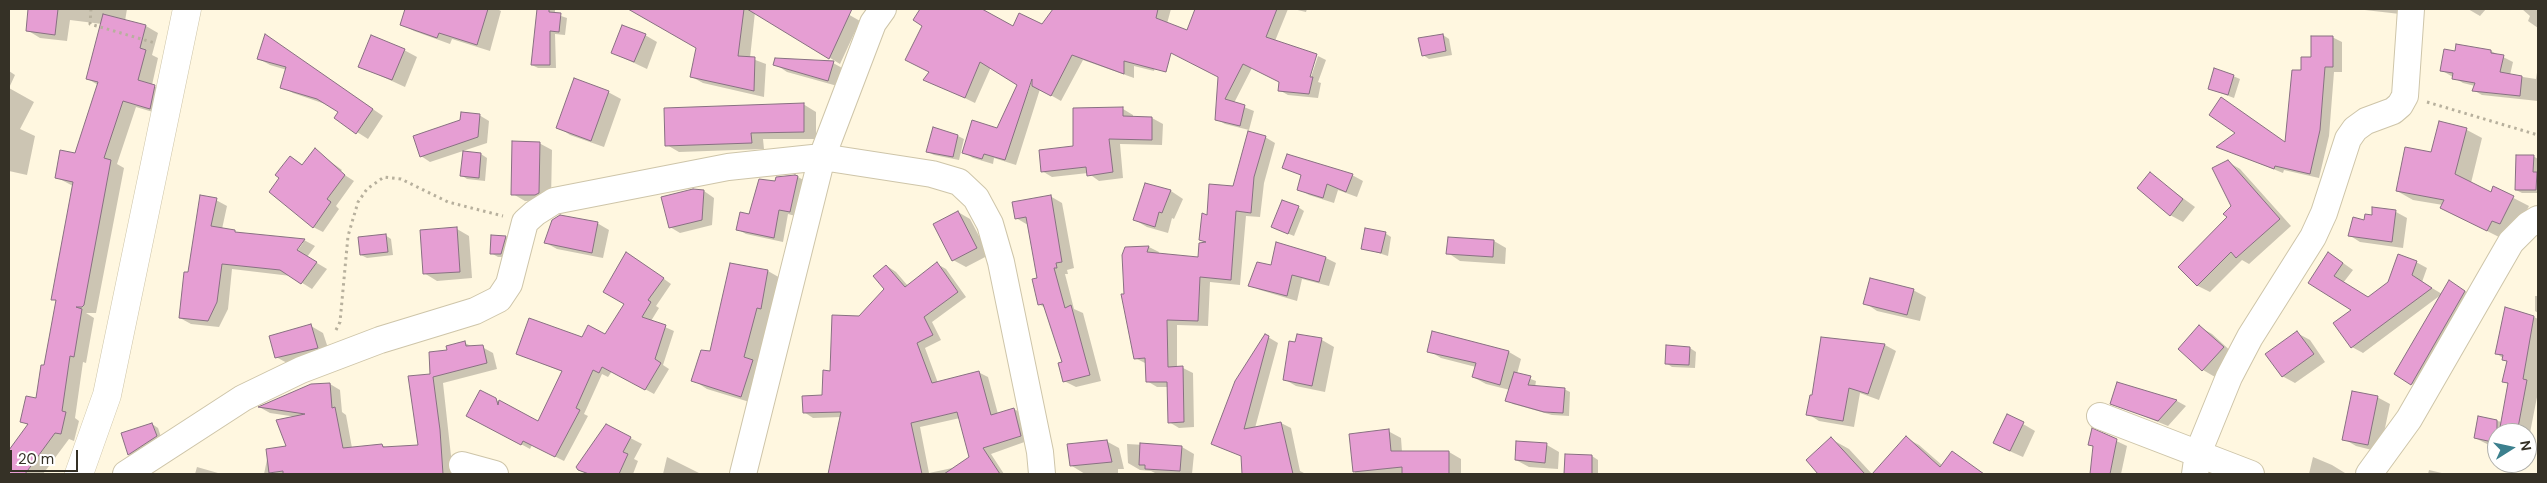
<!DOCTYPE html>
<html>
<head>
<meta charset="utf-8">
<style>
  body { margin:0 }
  #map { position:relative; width:2547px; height:483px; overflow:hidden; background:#fff7e0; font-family:"DM Sans",sans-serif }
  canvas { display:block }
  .frame { position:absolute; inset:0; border:10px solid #353126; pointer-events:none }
  .north { position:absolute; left:2487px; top:423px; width:50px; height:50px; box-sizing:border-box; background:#fff; border:1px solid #aeada8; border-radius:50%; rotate:80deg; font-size:14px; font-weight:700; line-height:20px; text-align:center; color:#353126 }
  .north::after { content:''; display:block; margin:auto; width:18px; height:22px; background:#3c808e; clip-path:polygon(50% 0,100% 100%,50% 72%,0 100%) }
  .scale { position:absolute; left:10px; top:450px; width:68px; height:22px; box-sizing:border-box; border:2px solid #353126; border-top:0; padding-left:6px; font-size:15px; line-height:18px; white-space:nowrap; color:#353126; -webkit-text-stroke:4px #fff; paint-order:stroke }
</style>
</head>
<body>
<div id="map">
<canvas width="2547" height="483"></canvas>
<div class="frame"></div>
<div class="north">N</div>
<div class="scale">20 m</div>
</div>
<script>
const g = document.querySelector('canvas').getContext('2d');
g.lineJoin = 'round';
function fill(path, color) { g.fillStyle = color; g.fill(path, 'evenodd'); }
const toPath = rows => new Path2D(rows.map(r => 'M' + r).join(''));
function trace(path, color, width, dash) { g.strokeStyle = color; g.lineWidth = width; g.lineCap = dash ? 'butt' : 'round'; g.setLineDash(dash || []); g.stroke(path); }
fill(toPath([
  [30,9,127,9,125,21,146,26,158,33,152,55,158,58,152,85,168,93,163,115,136,107,117,164,124,168,96,313,86,313,94,318,86,363,83,362,75,418,79,421,74,441,69,439,43,474,23,474,9,463,9,452,28,425,21,421,37,400,57,301,53,299,73,186,56,177,75,154,98,85,88,79,102,24,70,20,67,41,40,38,27,30],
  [406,9,497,9,501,11,490,51,452,39,450,44,414,31,401,24],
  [538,9,555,9,555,14,567,18,565,35,555,34,556,68,538,68,532,65],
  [648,9,683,9,704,19,710,9,839,9,860,21,840,64,755,12,750,58,766,64,764,97,703,83,692,77,697,47,644,17],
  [922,9,956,9,963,13,966,9,980,9,1014,28,1042,26,1054,9,1171,9,1154,71,1134,66,1134,78,1083,60,1061,101,1040,89,1016,165,994,158,993,164,973,158,963,152,998,129,1018,85,991,67,975,103,925,79,930,72,923,25,915,20],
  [1032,72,1035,73,1028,92,1026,92],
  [1197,9,1288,9,1275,41,1307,82,1309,83,1318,56,1326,60,1318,82,1321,83,1318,98,1288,95,1279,90,1280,82,1252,68,1234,103,1254,111,1249,130,1225,124,1216,119,1219,77,1179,55],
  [1293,9,1307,9,1306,12],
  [2356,9,2400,9,2400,14],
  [2468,9,2486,9,2480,16],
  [2522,9,2538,9,2538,28,2528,21,2530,16],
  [645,35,657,42,647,69,613,53],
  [1443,35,1449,39,1452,55,1429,59,1423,55],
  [2332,37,2342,42,2342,72,2334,72,2329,136,2319,178,2284,170,2283,173,2219,147,2287,143,2302,71],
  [276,43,383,116,368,139,357,132,339,112,328,105,293,93,282,87,287,70,270,65,259,59],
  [404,50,417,57,405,87,359,66],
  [2491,51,2513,62,2510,75,2536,79,2538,66,2538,101,2482,95,2473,90,2475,86,2463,83,2441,70,2456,52],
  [833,63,846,70,841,87,787,72,775,64],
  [9,71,15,75,9,88,34,102,20,129,35,136,27,175,9,171],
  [2233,76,2240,79,2234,98,2210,89],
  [608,92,621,99,604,147,570,135,558,127],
  [803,104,816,112,816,139,763,139,764,149,679,152,667,145],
  [1123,109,1133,115,1133,118,1152,118,1163,124,1162,145,1120,144,1123,178,1099,181,1088,173,1052,177,1042,171],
  [479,115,489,121,487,143,430,162,421,156],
  [2440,123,2467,130,2482,138,2471,183,2491,194,2494,188,2529,206,2516,232,2503,239,2457,216,2443,205,2413,200,2397,191,2432,153],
  [958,136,964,139,959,160,934,155,928,152],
  [1265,137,1275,143,1264,183,1260,217,1246,216,1240,285,1210,282,1208,326,1177,325,1177,368,1183,368,1193,373,1194,427,1179,428,1169,422,1168,387,1157,387,1147,381,1147,364,1135,358,1126,248,1149,247,1159,252,1158,255,1199,259,1207,243,1201,240,1208,216,1234,188],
  [539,143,552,150,551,200,525,201,513,194],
  [315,150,342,170,340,172,354,181,336,206,339,209,323,232,313,227,291,157,303,165],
  [464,153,481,154,487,158,485,181,467,179,461,175],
  [2533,156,2538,159,2538,193,2522,193,2516,190],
  [2228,162,2240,169,2291,226,2249,264,2242,260,2210,292,2198,286,2180,267,2228,217,2233,207],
  [1284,167,1352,175,1363,181,1357,197,1338,190,1334,203,1309,195,1298,189,1302,176],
  [2150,174,2195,207,2183,222,2170,215],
  [798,177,807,182,799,217,788,214,783,242,746,234,737,229,777,178],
  [1146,184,1171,191,1183,199,1174,219,1172,218,1168,233,1147,227,1135,220],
  [704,191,714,198,712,225,680,233,670,227],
  [1050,196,1062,203,1074,268,1067,270,1068,274,1065,274,1074,309,1083,313,1101,381,1076,387,1064,381,1063,363,1045,308,1039,304,1039,279,1028,225,1016,218],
  [216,200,227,206,222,229,240,234,304,240,315,246,307,257,327,269,312,289,291,276,232,269,228,309,219,327,191,324,180,318,189,274],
  [300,243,303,243,294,255],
  [1298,207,1304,211,1294,236,1272,227],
  [958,212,970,219,989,255,966,267,953,260],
  [2396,212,2407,218,2403,248,2360,242,2349,235,2373,216],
  [597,223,609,230,603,258,557,249,546,243],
  [457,229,469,236,472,278,437,281,424,273],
  [1385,233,1391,237,1388,256,1363,248],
  [385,235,391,239,393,255,367,258,361,255],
  [506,237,512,240,507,257,498,257,491,253],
  [1494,241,1506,248,1505,264,1460,261,1448,253],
  [1277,244,1326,258,1336,263,1329,286,1302,279,1297,301,1260,290,1250,285,1272,266],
  [2329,253,2353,270,2343,283,2368,299,2416,262,2427,268,2422,282,2442,294,2363,353,2352,347,2335,324,2354,310,2310,282],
  [635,258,671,284,656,306,659,308,651,321,674,331,663,365,669,369,654,394,612,371,608,377,602,374,584,414,588,416,564,461,532,445,530,449,468,415,481,392,538,423,563,372,518,354,582,338,606,336,626,303],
  [937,264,946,269,966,297,932,322,941,340,925,348,938,383,978,372,988,377,998,414,1014,409,1023,414,1030,440,991,454,1004,474,829,474,841,417,813,418,804,412,823,396,832,372,860,317,886,289,887,266,896,272,908,286],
  [960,418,970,458,957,467,929,473,920,427],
  [768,271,782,279,756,404,707,389,693,380],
  [2462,289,2477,299,2424,391,2395,374],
  [1913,290,1926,297,1920,321,1877,311,1865,303],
  [2535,296,2538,296,2538,313,2535,311],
  [2534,317,2538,319,2538,392,2527,448,2527,433,2497,433,2497,446,2487,444,2475,438,2479,417,2502,422,2509,385,2504,381,2508,362,2496,353],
  [311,326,323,333,330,354,289,364,276,357],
  [2200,327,2212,334,2235,355,2215,377,2203,370,2179,349],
  [2297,333,2310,340,2325,362,2295,383,2282,376],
  [1268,337,1278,343,1255,428,1281,423,1291,428,1300,471,1306,474,1243,474,1238,379],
  [1322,340,1334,347,1325,392,1296,386,1284,379,1296,344],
  [465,343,473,347,482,347,493,353,497,369,443,383,453,474,264,474,269,450,288,448,297,417,270,413,261,408,312,385,330,384,340,390,342,412,346,415,352,448,382,445,387,448,419,446,432,375,449,351],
  [1885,345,1896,351,1879,400,1860,393,1854,427,1819,421,1808,414],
  [1690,348,1696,352,1695,368,1672,367,1666,363],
  [1429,351,1509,352,1521,359,1517,374,1536,381,1535,387,1564,389,1570,392,1569,416,1552,415,1513,404,1507,400,1510,390,1486,384,1473,377,1476,367,1441,358],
  [2118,384,2177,401,2186,406,2168,426,2112,403],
  [2377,397,2390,404,2380,452,2356,446,2344,439],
  [152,424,158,428,162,440,135,458,129,454],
  [2023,424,2035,431,2023,457,2007,450],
  [607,426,642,444,634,459,638,461,633,474,591,474,577,467],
  [2093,430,2127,446,2121,474,2125,474,2091,474,2094,447,2090,445],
  [1388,431,1401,438,1402,452,1449,452,1461,459,1461,474,1355,474,1351,435],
  [1906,438,1919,445,1943,466,1952,453,1984,474,1904,474,1886,460],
  [1831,439,1849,449,1872,474,1820,474,1807,460],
  [1106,441,1119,448,1124,469,1118,469,1118,474,1085,474,1072,466,1069,445],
  [1127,444,1182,447,1194,454,1192,474,1157,474,1151,471,1140,470,1128,463],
  [1547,445,1559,452,1558,469,1529,467,1516,460],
  [1566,455,1592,456,1598,460,1598,474,1566,473],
  [667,457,701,474,663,474],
  [2313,457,2332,465,2345,473,2344,474,2309,474],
  [197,467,218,473,220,474,195,474],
  [2429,470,2446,474,2428,474]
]), '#0003');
const building = toPath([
  [28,9,58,9,55,35,26,31,28,9],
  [405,9,488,9,477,45,439,33,437,38,400,25,405,9],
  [537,9,549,9,549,12,561,13,559,32,550,31,550,65,531,65,537,9],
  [628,9,744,9,738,56,755,57,754,91,690,77,696,48,628,9],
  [747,9,852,9,829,59,747,9],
  [920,9,982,9,1013,26,1019,13,1042,24,1053,9,1158,9,1156,18,1187,30,1195,9,1277,9,1266,37,1317,54,1310,77,1313,77,1309,94,1278,91,1279,82,1243,64,1225,99,1245,105,1240,126,1215,120,1218,77,1171,53,1166,72,1124,61,1124,74,1072,55,1051,96,1032,86,1032,79,1005,160,984,154,982,159,962,153,972,120,997,128,1017,85,980,62,965,98,923,80,929,72,905,60,922,26,913,20,920,9],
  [103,14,146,25,140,48,146,50,138,80,155,85,150,109,123,101,104,158,111,160,84,305,82,307,76,307,82,309,74,357,70,356,62,411,66,412,61,434,55,433,25,474,9,474,9,450,28,424,20,422,26,396,36,398,41,365,44,365,56,300,51,300,73,182,55,178,60,150,75,153,98,82,86,79,103,14],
  [622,25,646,34,634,62,611,53,622,25],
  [265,34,373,109,356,134,334,118,338,112,317,99,280,88,286,67,257,59,265,34],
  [1443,34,1446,51,1422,56,1418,38,1443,34],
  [371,35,405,49,392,80,358,67,371,35],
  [2311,36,2333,36,2333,67,2325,67,2320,130,2310,174,2275,166,2274,169,2216,147,2235,133,2209,115,2221,97,2285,142,2292,70,2301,70,2301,57,2311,57,2311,36],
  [2456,44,2491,50,2491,53,2504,55,2500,72,2522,76,2520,96,2472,91,2475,83,2452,79,2453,73,2440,71,2444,49,2455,51,2456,44],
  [775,58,834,61,828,81,773,65,775,58],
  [2214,68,2234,75,2228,95,2208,89,2214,68],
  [574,78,609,91,591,141,556,128,574,78],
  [804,103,804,132,751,133,752,143,665,146,664,108,804,103],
  [1123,107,1123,116,1152,117,1152,140,1109,139,1113,172,1087,176,1086,167,1041,172,1039,150,1073,146,1073,108,1123,107],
  [461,112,480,114,478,137,420,157,413,136,460,120,461,112],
  [2439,121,2467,128,2455,174,2491,192,2493,186,2514,196,2500,224,2492,221,2487,231,2440,208,2444,200,2396,191,2405,147,2431,152,2439,121],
  [933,127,958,135,953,157,926,152,933,127],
  [1248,131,1266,136,1254,177,1251,213,1236,211,1231,280,1200,277,1198,321,1167,320,1168,367,1183,366,1184,422,1168,423,1167,382,1146,382,1145,358,1134,359,1121,294,1124,294,1122,255,1125,247,1149,246,1147,252,1198,257,1199,243,1206,242,1199,240,1202,213,1207,215,1209,184,1233,186,1248,131],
  [512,141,540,142,539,193,535,195,511,195,512,141],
  [315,148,345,175,327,199,331,202,313,228,269,192,279,178,275,175,290,156,302,165,315,148],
  [463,151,481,153,479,178,460,176,463,151],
  [1287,154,1353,174,1346,192,1327,184,1323,198,1297,190,1301,175,1282,168,1287,154],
  [2516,155,2534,155,2533,172,2537,172,2536,190,2515,190,2516,155],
  [2228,160,2280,219,2236,258,2231,252,2197,286,2178,267,2227,217,2223,214,2231,206,2212,168,2228,160],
  [2150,172,2183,199,2170,216,2137,188,2150,172],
  [795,175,798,176,790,212,779,210,774,238,736,230,740,212,749,214,759,179,775,181,776,177,795,175],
  [1145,183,1171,190,1162,213,1159,212,1155,227,1133,220,1145,183],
  [693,189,704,190,702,220,669,228,661,197,693,189],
  [200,195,217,198,211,226,235,230,235,232,305,239,297,250,317,262,301,284,280,270,222,264,217,302,208,321,179,318,184,272,188,272,200,195],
  [1051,195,1062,262,1056,263,1057,268,1054,268,1065,308,1071,305,1090,375,1063,382,1058,363,1062,362,1043,304,1038,305,1032,279,1037,278,1026,217,1015,219,1012,202,1051,195],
  [1282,200,1299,206,1288,234,1271,227,1282,200],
  [2372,207,2396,210,2392,242,2348,236,2353,217,2364,220,2365,214,2372,215,2372,207],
  [958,211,977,248,952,261,933,224,958,211],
  [560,215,598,222,592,253,544,243,552,220,560,215],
  [457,227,460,272,423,274,420,230,457,227],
  [1365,228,1386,232,1381,253,1361,249,1365,228],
  [386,234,388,252,360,255,358,237,386,234],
  [491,235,506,236,501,254,490,254,491,235],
  [1448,237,1494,240,1493,257,1446,254,1448,237],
  [1276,242,1326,257,1319,282,1292,275,1287,296,1248,286,1257,262,1271,265,1276,242],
  [626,252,664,278,648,300,651,302,642,317,666,325,655,359,661,363,645,390,602,367,599,373,593,370,576,408,580,410,555,457,523,441,521,445,466,416,480,390,496,398,498,405,499,400,538,421,562,371,516,354,529,318,582,337,588,325,605,334,624,304,603,292,626,252],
  [2328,252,2343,263,2334,276,2368,297,2388,282,2398,254,2417,261,2412,275,2432,288,2351,348,2333,323,2351,310,2308,283,2328,252],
  [937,262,958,292,924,317,933,335,917,343,932,383,979,371,991,415,1014,408,1021,436,983,448,1000,474,944,474,969,457,957,412,911,423,922,474,828,474,841,412,803,413,802,396,822,395,823,370,830,371,832,315,859,316,884,289,873,276,886,265,905,287,937,262],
  [730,263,768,270,761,309,757,308,744,357,753,360,741,397,691,381,701,350,710,351,730,263],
  [1870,278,1914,289,1907,315,1863,304,1870,278],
  [2449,280,2465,291,2411,385,2394,374,2449,280],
  [2505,307,2534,316,2523,379,2527,380,2517,433,2499,433,2508,383,2502,382,2507,361,2502,360,2503,355,2495,354,2505,307],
  [311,324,318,348,275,358,269,336,311,324],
  [2199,325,2224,347,2202,371,2178,349,2199,325],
  [1432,331,1509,351,1500,385,1472,377,1476,363,1427,352,1432,331],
  [2297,331,2314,354,2282,377,2265,354,2297,331],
  [1265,334,1269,336,1244,429,1281,422,1293,474,1242,474,1241,456,1211,444,1235,381,1265,334],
  [1297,334,1322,338,1312,386,1283,380,1289,341,1295,342,1297,334],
  [1821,337,1885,344,1868,394,1849,388,1843,421,1806,415,1810,395,1812,395,1821,337],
  [465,341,466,346,483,345,487,363,433,377,440,430,443,474,283,474,283,471,269,473,266,449,286,446,276,420,305,414,258,407,311,384,330,383,332,408,335,407,343,448,382,444,383,447,418,445,408,376,430,374,429,352,447,350,446,346,465,341],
  [1666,345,1690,347,1689,365,1665,364,1666,345],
  [1514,372,1531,376,1528,385,1565,388,1563,413,1544,412,1505,401,1514,372],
  [2117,382,2177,400,2158,421,2110,404,2117,382],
  [2352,391,2378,396,2368,445,2342,440,2352,391],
  [2007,414,2024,422,2010,451,1993,443,2007,414],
  [2478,416,2497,420,2497,443,2474,438,2478,416],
  [152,423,157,436,128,455,121,433,152,423],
  [606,424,631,437,623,452,628,454,619,474,589,474,578,470,576,467,606,424],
  [2092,428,2117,439,2110,474,2090,474,2093,446,2088,445,2092,428],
  [1389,429,1391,451,1449,451,1449,474,1402,474,1402,467,1353,472,1349,434,1389,429],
  [1906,436,1940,467,1952,451,1984,474,1872,474,1906,436],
  [1831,437,1865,474,1818,474,1806,460,1831,437],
  [1107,440,1112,462,1070,466,1067,444,1107,440],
  [1516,441,1547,443,1545,463,1515,460,1516,441],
  [1140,443,1182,446,1180,471,1145,469,1145,465,1139,465,1140,443],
  [1565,454,1592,455,1592,474,1564,474,1565,454]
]);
fill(building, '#e69ed3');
trace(building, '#887081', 1);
const street = toPath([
  [2100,416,2251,474],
  [462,465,495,474],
  [126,474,243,398,301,370,380,340,475,311,499,299,509,284,525,222,535,213,554,201,728,167,822,157,932,174,959,182,976,198,990,224,1001,262,1040,452,1042,474],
  [743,474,822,157,873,23,883,9],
  [2195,474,2198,453,2229,377,2250,337,2313,237,2324,213,2348,139,2355,129,2366,121,2393,111,2400,105,2405,96,2411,9],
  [2369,474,2409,419,2511,242,2528,225,2538,219]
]);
const secondary = toPath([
  [79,474,107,395,187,9]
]);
trace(street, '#cec5a9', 28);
trace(secondary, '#cec5a9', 29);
trace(toPath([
  [91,9,90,24,155,43],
  [2427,102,2538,135],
  [336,330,340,322,348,236,358,202,367,189,384,177,401,179,448,202,503,216]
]), '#b7b09d', 3, [2.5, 4]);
trace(street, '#fff', 26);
trace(secondary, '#fff', 28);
</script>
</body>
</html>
